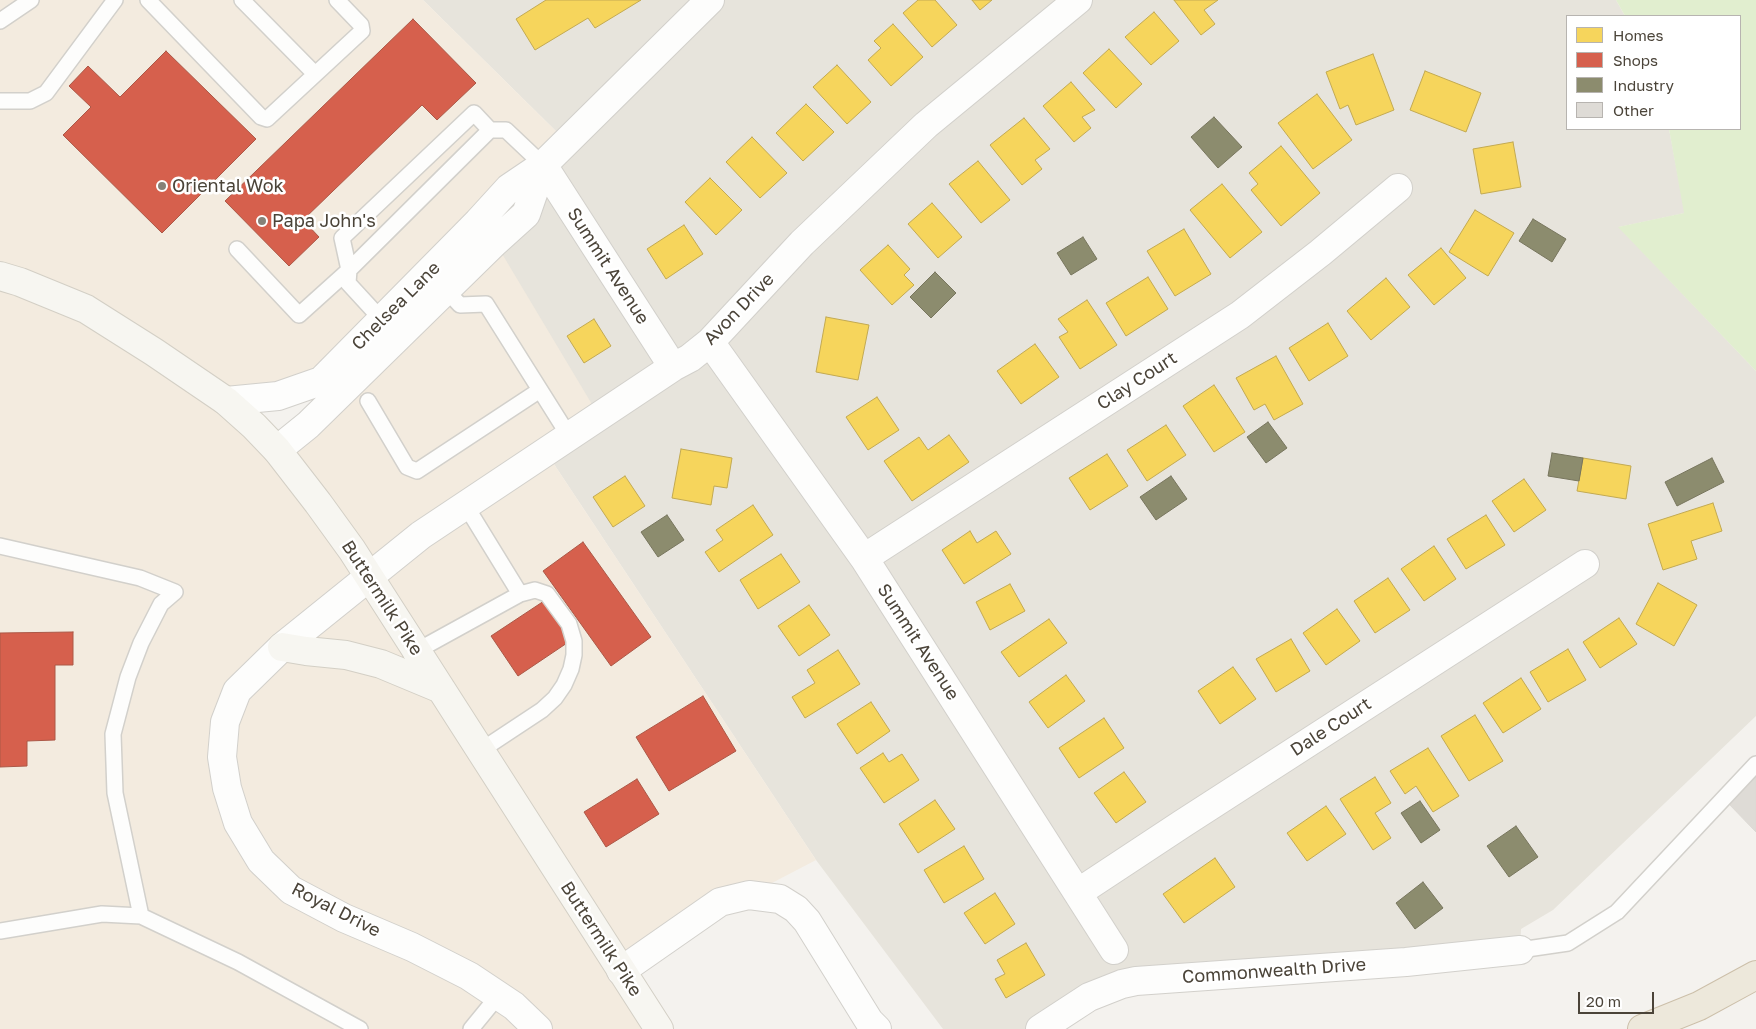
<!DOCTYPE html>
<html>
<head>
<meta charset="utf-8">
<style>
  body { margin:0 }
  #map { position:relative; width:1756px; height:1029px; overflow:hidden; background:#f4f2ee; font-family:"Golos Text",sans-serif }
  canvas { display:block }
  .legend { position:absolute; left:1566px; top:15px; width:175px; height:115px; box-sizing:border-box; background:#fff; border:1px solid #b7b4b0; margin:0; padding:6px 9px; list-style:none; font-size:15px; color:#4b4439 }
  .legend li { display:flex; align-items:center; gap:10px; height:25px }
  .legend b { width:25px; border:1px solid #b7b4b0 }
  .scale { position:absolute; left:1578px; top:992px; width:76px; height:22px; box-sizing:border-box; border:2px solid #4b4439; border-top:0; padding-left:6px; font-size:15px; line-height:18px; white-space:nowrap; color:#4b4439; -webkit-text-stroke:4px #fff; paint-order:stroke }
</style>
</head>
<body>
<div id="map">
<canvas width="1756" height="1029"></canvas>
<ul class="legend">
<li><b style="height:14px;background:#f6d55c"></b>Homes</li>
<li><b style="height:14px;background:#d6604d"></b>Shops</li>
<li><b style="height:14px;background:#8c8c6e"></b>Industry</li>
<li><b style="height:14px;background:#dedbd6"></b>Other</li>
</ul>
<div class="scale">20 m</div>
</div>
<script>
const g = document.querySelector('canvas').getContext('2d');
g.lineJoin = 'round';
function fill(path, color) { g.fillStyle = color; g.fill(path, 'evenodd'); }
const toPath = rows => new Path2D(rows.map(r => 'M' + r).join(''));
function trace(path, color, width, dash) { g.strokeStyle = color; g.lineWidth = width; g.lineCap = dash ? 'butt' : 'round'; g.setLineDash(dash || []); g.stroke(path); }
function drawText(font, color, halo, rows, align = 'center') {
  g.font = font + ' "Golos Text",sans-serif'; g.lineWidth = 5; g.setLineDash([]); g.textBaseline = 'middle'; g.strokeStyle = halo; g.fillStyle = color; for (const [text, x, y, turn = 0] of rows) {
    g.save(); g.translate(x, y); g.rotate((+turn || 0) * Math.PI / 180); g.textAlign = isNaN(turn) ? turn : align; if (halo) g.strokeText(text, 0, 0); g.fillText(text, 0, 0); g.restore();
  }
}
fill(toPath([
  [423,0,1616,0,1625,16,1567,16,1567,129,1669,129,1685,213,1619,227,1756,371,1756,716,1553,910,1521,929,1520,950,1136,981,1040,1029,943,1029,816,860,546,452,495,242,566,141]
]), '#e7e4dc');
fill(toPath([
  [0,0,423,0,566,141,321,381,227,401,276,450,495,242,599,416,546,452,816,860,749,895,622,971,659,1029,0,1029]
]), '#f3ebdf');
fill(toPath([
  [1616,0,1756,0,1756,371,1618,227,1684,213,1669,129,1740,129,1740,16,1625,16]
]), '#e1eecf');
const homes = toPath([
  [546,0,641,0,595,28,588,18,535,50,516,19,546,0],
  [918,0,935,0,957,25,932,47,903,13,918,0],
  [972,0,992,0,980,10,972,0],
  [1174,0,1218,0,1204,10,1215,24,1201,35,1174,0],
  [1154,12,1179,41,1151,65,1125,37,1154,12],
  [893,24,923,57,891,86,868,60,881,48,874,41,893,24],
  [1109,49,1142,84,1116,108,1083,73,1109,49],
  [1373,54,1394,110,1356,125,1348,105,1340,109,1326,72,1373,54],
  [837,65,871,102,847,124,813,87,837,65],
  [1425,71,1481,93,1466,132,1410,110,1425,71],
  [1071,82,1095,110,1082,117,1091,128,1074,142,1043,106,1071,82],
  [1317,94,1352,140,1313,169,1278,123,1317,94],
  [806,104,834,132,803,161,776,133,806,104],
  [1024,118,1050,149,1035,160,1042,169,1022,185,990,145,1024,118],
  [752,137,787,173,760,198,726,162,752,137],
  [1513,142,1521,187,1481,194,1473,149,1513,142],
  [1281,146,1320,193,1281,226,1251,190,1258,184,1249,173,1281,146],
  [978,161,1010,200,981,223,949,184,978,161],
  [710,178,742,210,716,235,685,202,710,178],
  [1222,184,1262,232,1230,258,1190,210,1222,184],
  [932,203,962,237,938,258,908,224,932,203],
  [1475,210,1514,233,1488,276,1449,252,1475,210],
  [684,225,703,254,666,279,647,249,684,225],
  [1184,229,1211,274,1175,296,1147,251,1184,229],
  [888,245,910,269,904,275,914,285,892,305,860,270,888,245],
  [1441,248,1466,278,1434,305,1408,275,1441,248],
  [1148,277,1168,309,1126,336,1106,303,1148,277],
  [1386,278,1410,307,1371,340,1347,311,1386,278],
  [1087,300,1117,345,1080,369,1059,337,1068,332,1058,319,1087,300],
  [826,317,869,325,858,380,816,372,826,317],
  [594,319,611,346,584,363,567,336,594,319],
  [1328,323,1348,356,1309,381,1289,348,1328,323],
  [1035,344,1059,377,1021,404,997,371,1035,344],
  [1276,356,1303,404,1274,420,1265,404,1254,410,1236,378,1276,356],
  [1214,385,1245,432,1214,452,1183,406,1214,385],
  [877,397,899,430,868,450,846,417,877,397],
  [1166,425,1186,455,1147,481,1127,450,1166,425],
  [949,435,969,462,912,501,884,461,919,437,928,450,949,435],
  [681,449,732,458,727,488,714,486,711,505,672,498,681,449],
  [1107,454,1128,486,1090,510,1069,478,1107,454],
  [1583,458,1631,466,1626,499,1577,491,1583,458],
  [625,476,645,506,613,527,593,497,625,476],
  [1524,479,1546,510,1514,532,1492,501,1524,479],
  [1713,503,1722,531,1691,541,1697,559,1663,570,1648,524,1713,503],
  [753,505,773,535,719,572,705,552,723,540,716,530,753,505],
  [1486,515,1505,545,1466,569,1447,539,1486,515],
  [970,531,977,543,996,531,1011,554,964,584,942,550,970,531],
  [1434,546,1456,579,1424,601,1401,569,1434,546],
  [781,554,800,582,758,609,740,580,781,554],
  [1388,578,1410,610,1375,633,1354,601,1388,578],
  [1658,583,1697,605,1674,646,1636,624,1658,583],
  [1010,584,1025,611,990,630,976,602,1010,584],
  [809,605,830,635,799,656,778,626,809,605],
  [1337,609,1360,641,1326,665,1303,633,1337,609],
  [1619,618,1637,644,1600,668,1583,642,1619,618],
  [1049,619,1067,643,1019,677,1001,652,1049,619],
  [1291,639,1310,671,1276,692,1256,659,1291,639],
  [1568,649,1586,680,1548,702,1530,672,1568,649],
  [838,650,860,684,805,718,792,697,815,683,807,670,838,650],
  [1233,667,1256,699,1220,724,1198,691,1233,667],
  [1066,675,1085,701,1048,728,1029,702,1066,675],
  [1521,678,1541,709,1503,733,1483,703,1521,678],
  [871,702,890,731,857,754,837,724,871,702],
  [1475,715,1503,761,1469,781,1441,736,1475,715],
  [1104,718,1124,748,1079,778,1059,748,1104,718],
  [1428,748,1459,796,1433,812,1416,786,1405,794,1390,771,1428,748],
  [883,753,889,762,902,754,919,780,884,803,860,768,883,753],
  [1124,772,1146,802,1116,823,1094,793,1124,772],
  [1375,777,1391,803,1375,813,1391,838,1373,850,1340,799,1375,777],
  [935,800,955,829,918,853,899,824,935,800],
  [1326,806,1346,834,1307,861,1287,833,1326,806],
  [964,846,984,879,944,903,924,870,964,846],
  [1215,858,1235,887,1184,923,1163,894,1215,858],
  [995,893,1015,924,985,944,964,913,995,893],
  [1026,943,1045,975,1006,998,995,979,1005,974,997,960,1026,943]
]);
fill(homes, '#f6d55c');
trace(homes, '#c3aa52', 1);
const shops = toPath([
  [413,19,476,83,437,120,422,105,303,220,319,237,289,266,225,201,413,19],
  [166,51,256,139,162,233,63,135,91,107,69,86,88,66,120,97,166,51],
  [583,542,651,637,611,666,543,571,583,542],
  [544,601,570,641,518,676,491,636,544,601],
  [73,632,73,665,55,665,55,740,27,741,27,766,0,767,0,633,73,632],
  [703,696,736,751,669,791,636,737,703,696],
  [637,779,659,814,606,847,584,812,637,779]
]);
fill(shops, '#d6604d');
trace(shops, '#ac5847', 1);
const industry = toPath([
  [1214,117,1242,147,1218,168,1191,137,1214,117],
  [1533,219,1566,239,1552,262,1519,241,1533,219],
  [1083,237,1097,259,1071,275,1057,253,1083,237],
  [935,272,956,293,931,318,910,297,935,272],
  [1268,422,1287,448,1266,463,1247,437,1268,422],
  [1552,453,1583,458,1579,481,1548,476,1552,453],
  [1712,458,1724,482,1677,506,1665,482,1712,458],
  [1171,476,1187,499,1156,520,1140,497,1171,476],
  [667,515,684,540,658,557,641,532,667,515],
  [1420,801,1440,830,1421,843,1401,813,1420,801],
  [1516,826,1538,857,1509,877,1487,846,1516,826],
  [1423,882,1443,908,1415,929,1396,903,1423,882]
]);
fill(industry, '#8c8c6e');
trace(industry, '#78765e', 1);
const building = toPath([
  [1756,774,1756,832,1728,803,1756,774]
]);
fill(building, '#dedbd6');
trace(building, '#dcd9d4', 1);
const lane = toPath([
  [148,0,261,117,267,119,362,31,361,25,337,0],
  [242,0,315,74],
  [0,21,31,0],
  [0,101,30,101,46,93,115,0],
  [237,249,299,315,349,270,490,130],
  [446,290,460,305,486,304,569,436],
  [382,320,348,283,349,270,342,238,474,113,490,130,506,130,543,165],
  [368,401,407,467,417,471,540,390],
  [466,506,520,594],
  [0,546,140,578,175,592,161,604,141,643,128,677,113,734,115,793,141,916,238,962,360,1029],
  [411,654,520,594,535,590,547,594,569,624,574,641,574,655,571,669,564,685,555,698,542,710,480,751],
  [0,931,102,914,141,916],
  [1520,950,1568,943,1617,912,1756,764],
  [471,1029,498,996]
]);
const street = toPath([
  [543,165,673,367],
  [710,342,864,558,1114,950],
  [226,401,278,396,321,381,478,222,509,188,543,165,710,0],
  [277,450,308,425,495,242,526,214,543,165],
  [864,558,1240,315,1320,253,1398,188],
  [1079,892,1182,824,1585,564],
  [621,971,720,902,749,895,780,899,796,909,807,921,869,1021,877,1029],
  [538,1029,514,1006,469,976,412,947,344,918,291,890,261,861,238,823,227,788,222,757,225,722,237,691,282,647,421,535,673,367,690,358,710,342,802,243,926,125,1078,0],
  [1040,1029,1089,997,1122,984,1136,981,1406,962,1520,950]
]);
const secondary = toPath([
  [0,276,20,282,86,309,154,352,226,401,254,426,277,450,318,503,352,550,659,1029],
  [282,647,306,651,346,655,381,664,441,689]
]);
const highway = toPath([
  [1642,1029,1699,1006,1756,975]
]);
trace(lane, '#d2d0cb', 18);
trace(street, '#d2d0cb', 30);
trace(secondary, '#d3cfc5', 30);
trace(highway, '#ccbfa9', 30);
trace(lane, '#fdfdfc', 15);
trace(street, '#fdfdfc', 28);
trace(secondary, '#f7f6f1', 28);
trace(highway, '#ede8db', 28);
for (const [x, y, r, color] of [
  [162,186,5,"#868178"],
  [262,221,5,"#868178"]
]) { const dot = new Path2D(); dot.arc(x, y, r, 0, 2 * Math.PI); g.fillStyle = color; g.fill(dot); trace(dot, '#fff', 2); }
drawText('18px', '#4b4439', '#fff', [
  ["Oriental Wok",172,186],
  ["Papa John's",272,221]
], 'left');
drawText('18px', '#4b4439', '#fff', [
  ["Summit Avenue",608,266,57],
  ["Chelsea Lane",396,306,-45],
  ["Avon Drive",739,309,-46],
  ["Clay Court",1137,381,-33],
  ["Buttermilk Pike",382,598,57],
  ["Summit Avenue",918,642,57],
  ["Dale Court",1331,727,-33],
  ["Royal Drive",336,910,27],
  ["Buttermilk Pike",601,939,57],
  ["Commonwealth Drive",1274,971,-4]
]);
</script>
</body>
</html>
